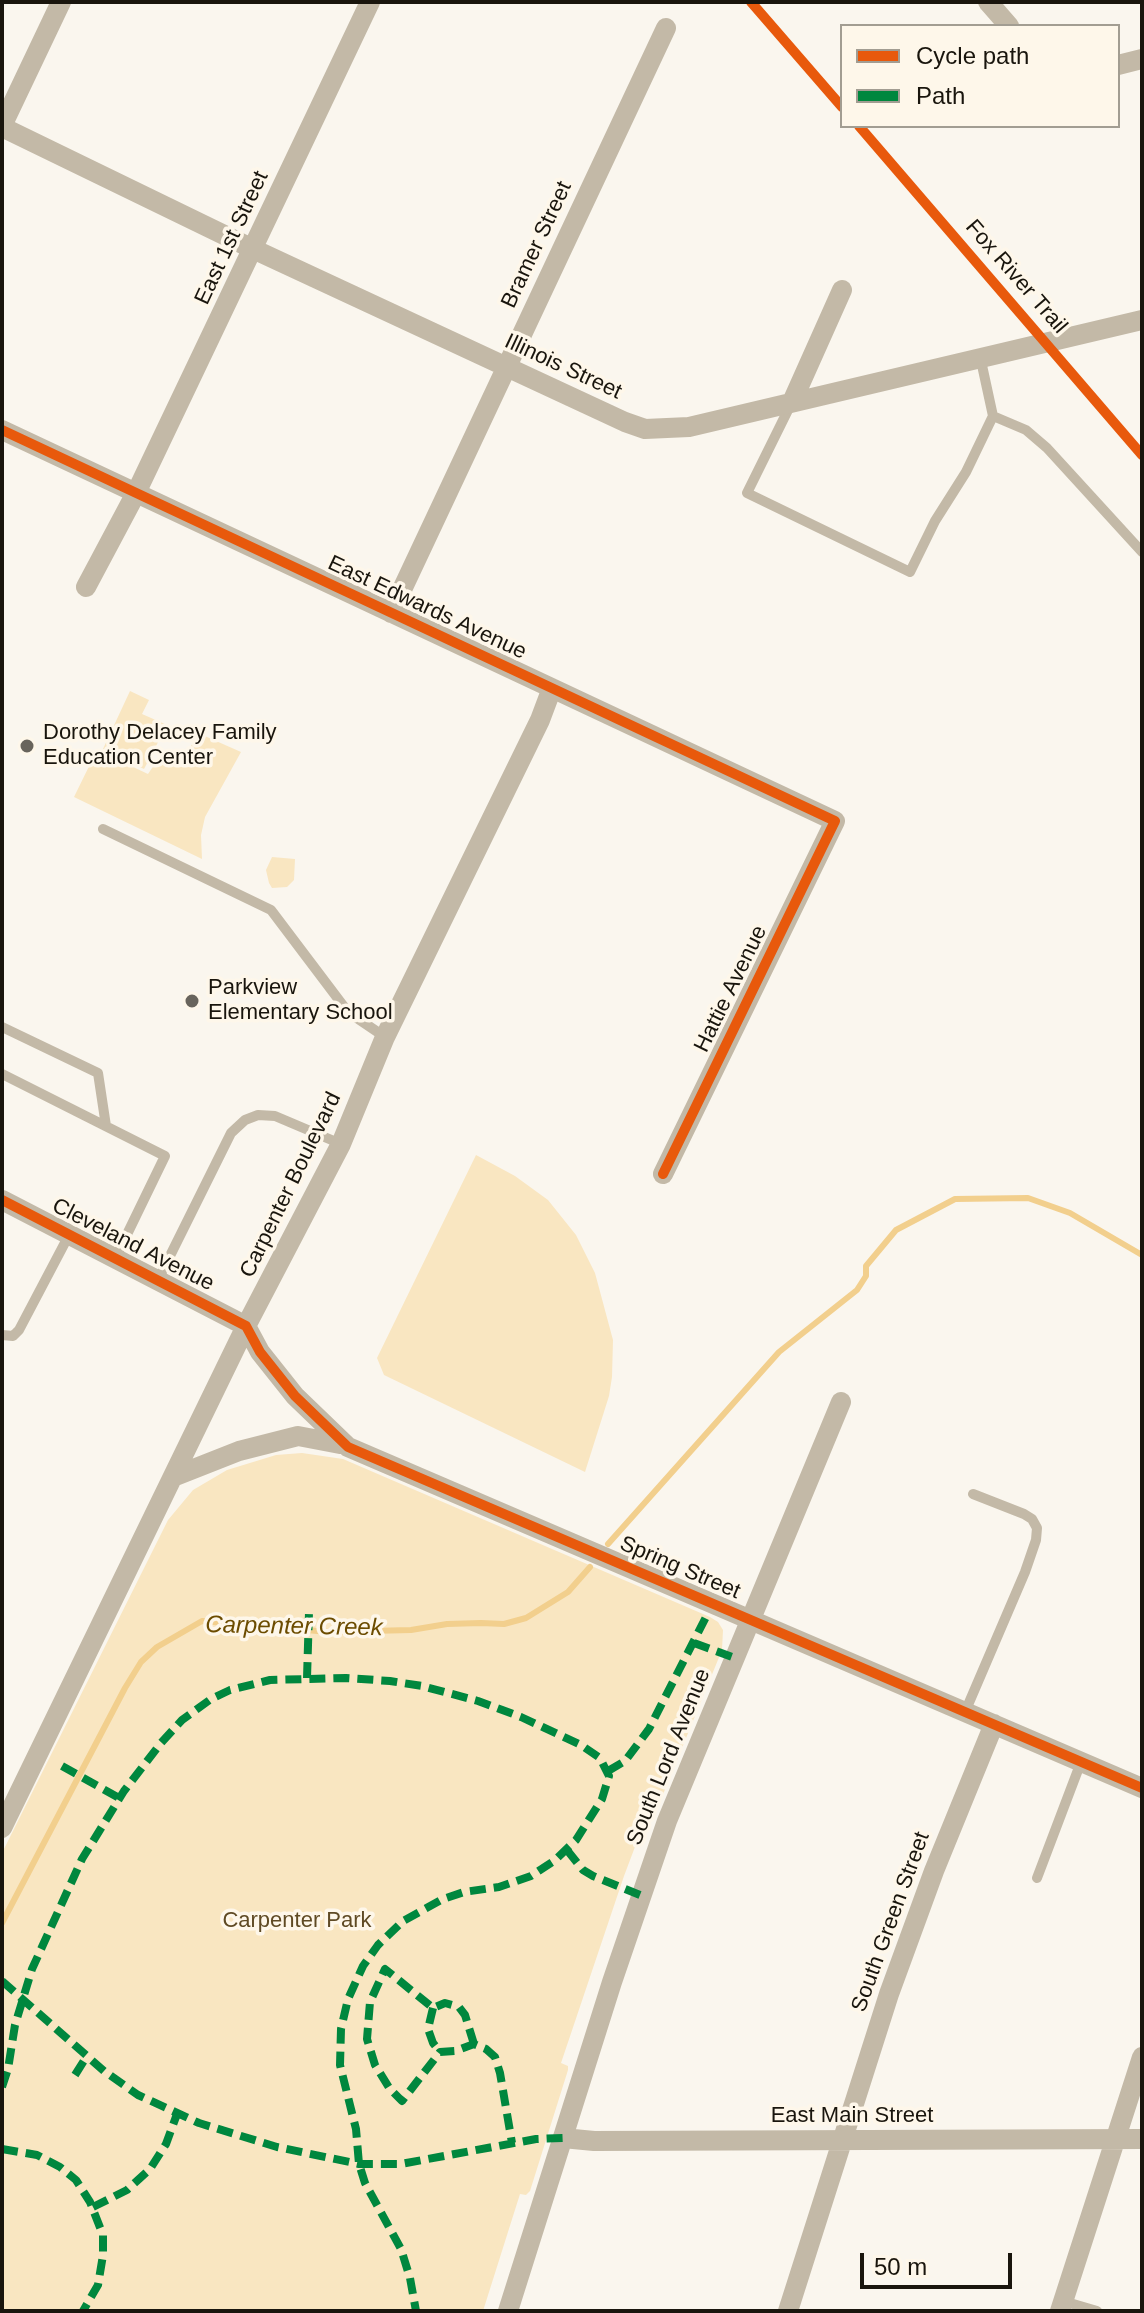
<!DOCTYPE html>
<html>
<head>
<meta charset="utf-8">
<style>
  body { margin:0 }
  #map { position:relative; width:1144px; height:2313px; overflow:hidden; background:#faf6ee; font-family:Arial,sans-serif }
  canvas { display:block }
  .frame { position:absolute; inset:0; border:4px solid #19150d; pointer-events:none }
  .legend { position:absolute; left:840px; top:24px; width:280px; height:104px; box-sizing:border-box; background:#fef7ea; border:2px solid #a29d92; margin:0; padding:10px 14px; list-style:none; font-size:24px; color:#19150d }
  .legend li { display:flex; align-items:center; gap:16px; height:40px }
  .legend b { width:40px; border:2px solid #a29d92 }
  .scale { position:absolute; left:860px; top:2253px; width:152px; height:36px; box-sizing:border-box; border:4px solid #19150d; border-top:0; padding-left:10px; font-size:24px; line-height:28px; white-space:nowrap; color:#19150d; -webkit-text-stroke:6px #fef7ea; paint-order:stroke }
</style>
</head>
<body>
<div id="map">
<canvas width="1144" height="2313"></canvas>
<div class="frame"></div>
<ul class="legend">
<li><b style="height:10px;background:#e8590c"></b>Cycle path</li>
<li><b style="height:10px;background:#00873e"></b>Path</li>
</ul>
<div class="scale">50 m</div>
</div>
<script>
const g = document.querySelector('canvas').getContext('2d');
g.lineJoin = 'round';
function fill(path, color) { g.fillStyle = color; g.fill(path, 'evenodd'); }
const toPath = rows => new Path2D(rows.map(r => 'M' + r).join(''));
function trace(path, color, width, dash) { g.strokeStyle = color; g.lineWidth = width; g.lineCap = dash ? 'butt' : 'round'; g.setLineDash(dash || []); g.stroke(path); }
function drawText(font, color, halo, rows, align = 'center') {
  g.font = font + ' Arial,sans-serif'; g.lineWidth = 7; g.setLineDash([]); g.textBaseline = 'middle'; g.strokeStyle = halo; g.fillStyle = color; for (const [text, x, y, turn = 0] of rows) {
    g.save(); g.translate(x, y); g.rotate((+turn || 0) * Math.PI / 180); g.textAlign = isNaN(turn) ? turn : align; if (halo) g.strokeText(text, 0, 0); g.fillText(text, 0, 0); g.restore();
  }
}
fill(toPath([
  [130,691,149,700,142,714,167,725,144,769,103,749],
  [198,733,241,752,205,817,201,835,202,859,74,797,97,750,148,774,158,759,180,767],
  [272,857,295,859,294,880,287,887,272,888,269,883,266,870],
  [476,1155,515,1176,548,1200,576,1235,595,1273,613,1340,612,1377,609,1396,585,1472,384,1375,377,1358],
  [302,1453,343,1459,710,1617,718,1622,723,1630,722,1650,655,1814,647,1815,624,1876,561,2063,568,2066,568,2070,530,2191,526,2195,520,2194,483,2311,2,2311,2,1853,168,1520,193,1490,227,1470,276,1455]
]), '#f9e6c1');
trace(toPath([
  [608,1544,779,1352,857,1290,866,1276,866,1266,896,1230,955,1199,1028,1198,1070,1213,1142,1255],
  [2,1923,125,1688,141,1662,157,1647,202,1621,329,1632,411,1630,447,1624,481,1623,504,1624,526,1618,568,1592,590,1567]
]), '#f2cf8d', 6);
trace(toPath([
  [980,356,993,416,1026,430,1047,448,1142,552],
  [791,404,747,493,910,572,935,521,966,472,993,416],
  [103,829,271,910,348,1012,385,1037],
  [2,1027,98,1073,106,1126],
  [2,1074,165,1156,116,1257],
  [158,1280,231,1133,245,1120,258,1115,275,1116,341,1144],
  [2,1335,13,1336,19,1330,69,1235],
  [965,1712,1025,1572,1036,1540,1037,1528,1032,1519,1024,1514,973,1494],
  [1037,1878,1081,1762],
  [1063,2301,1097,2311]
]), '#c3b9a7', 10);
trace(toPath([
  [988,2,1009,26],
  [1118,65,1142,59],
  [2,126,61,2],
  [2,127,253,249,625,422,645,429,689,427,1142,320],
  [792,402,842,290],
  [2,430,835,821,663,1174],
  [86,587,136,493,370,2],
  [391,613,666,28],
  [2,1200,246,1326,260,1352,295,1396,348,1447,1142,1788],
  [173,1477,239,1451,298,1436,340,1444],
  [2,1828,246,1326,341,1144,385,1037,540,720,552,688],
  [563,2138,594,2141,1142,2139],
  [508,2311,612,1982,667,1821,841,1402],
  [788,2311,889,1994,934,1871,994,1724],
  [1060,2311,1142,2057]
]), '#c3b9a7', 20);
trace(toPath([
  [694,1643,735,1658],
  [307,1678,309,1612],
  [62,1766,119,1798],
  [608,1771,625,1761,649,1729,706,1617],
  [567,1850,583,1870,593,1876,640,1895],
  [2,1981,104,2071,138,2095,199,2123,277,2147,359,2164,401,2164,536,2139,563,2138],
  [433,2008,428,2029,433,2043,440,2052],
  [474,2044,465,2015,459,2007,445,2003,433,2008,385,1969,370,2002,367,2039,375,2065,390,2089,402,2101,440,2052,455,2051,474,2044,486,2049,495,2057,500,2073,512,2143],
  [75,2075,87,2056],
  [2,2087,8,2069,15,2025,32,1969,82,1859,124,1791,161,1743,182,1720,211,1699,230,1690,270,1680,346,1678,390,1681,422,1686,478,1701,521,1717,581,1745,600,1758,609,1776,602,1799,576,1840,554,1861,531,1876,499,1887,464,1892,443,1899,403,1921,378,1945,363,1966,348,1999,341,2029,340,2065,356,2129,359,2164,365,2183,401,2249,410,2278,416,2311],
  [2,2149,37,2155,60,2167,76,2180,90,2202,103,2235,103,2255,98,2285,83,2311],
  [93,2207,127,2190,150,2169,166,2144,177,2114]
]), '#00873e', 8, [16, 8]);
trace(toPath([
  [751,2,842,107],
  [859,126,1142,455],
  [2,430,835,821,663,1174],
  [2,1200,246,1326,260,1352,295,1396,348,1447,1142,1788]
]), '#e8590c', 10);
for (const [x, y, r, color] of [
  [27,746,8,"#68645c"],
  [192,1001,8,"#68645c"]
]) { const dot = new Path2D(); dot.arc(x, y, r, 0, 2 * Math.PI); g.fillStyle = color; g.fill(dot); trace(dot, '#fef7ea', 3); }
drawText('22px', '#19150d', '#fef7ea', [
  ["East 1st Street",232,238,-65],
  ["Bramer Street",537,245,-65],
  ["Fox River Trail",1016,277,49],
  ["Illinois Street",563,367,25],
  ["East Edwards Avenue",427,608,25],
  ["Hattie Avenue",731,989,-64],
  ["Carpenter Boulevard",291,1185,-64],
  ["Cleveland Avenue",133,1245,27],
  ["Spring Street",680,1568,23],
  ["South Lord Avenue",669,1757,-68],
  ["South Green Street",891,1922,-70],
  ["East Main Street",852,2116]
]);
drawText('22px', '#19150d', '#fef7ea', [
  ["Dorothy Delacey Family",43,733],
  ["Education Center",43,758],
  ["Parkview",208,988],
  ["Elementary School",208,1013]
], 'left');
drawText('22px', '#5f4a24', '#fef7ea', [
  ["Carpenter Park",297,1921]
]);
drawText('italic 24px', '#6c4c00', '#fef7ea', [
  ["Carpenter Creek",294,1627,1]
]);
</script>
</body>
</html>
